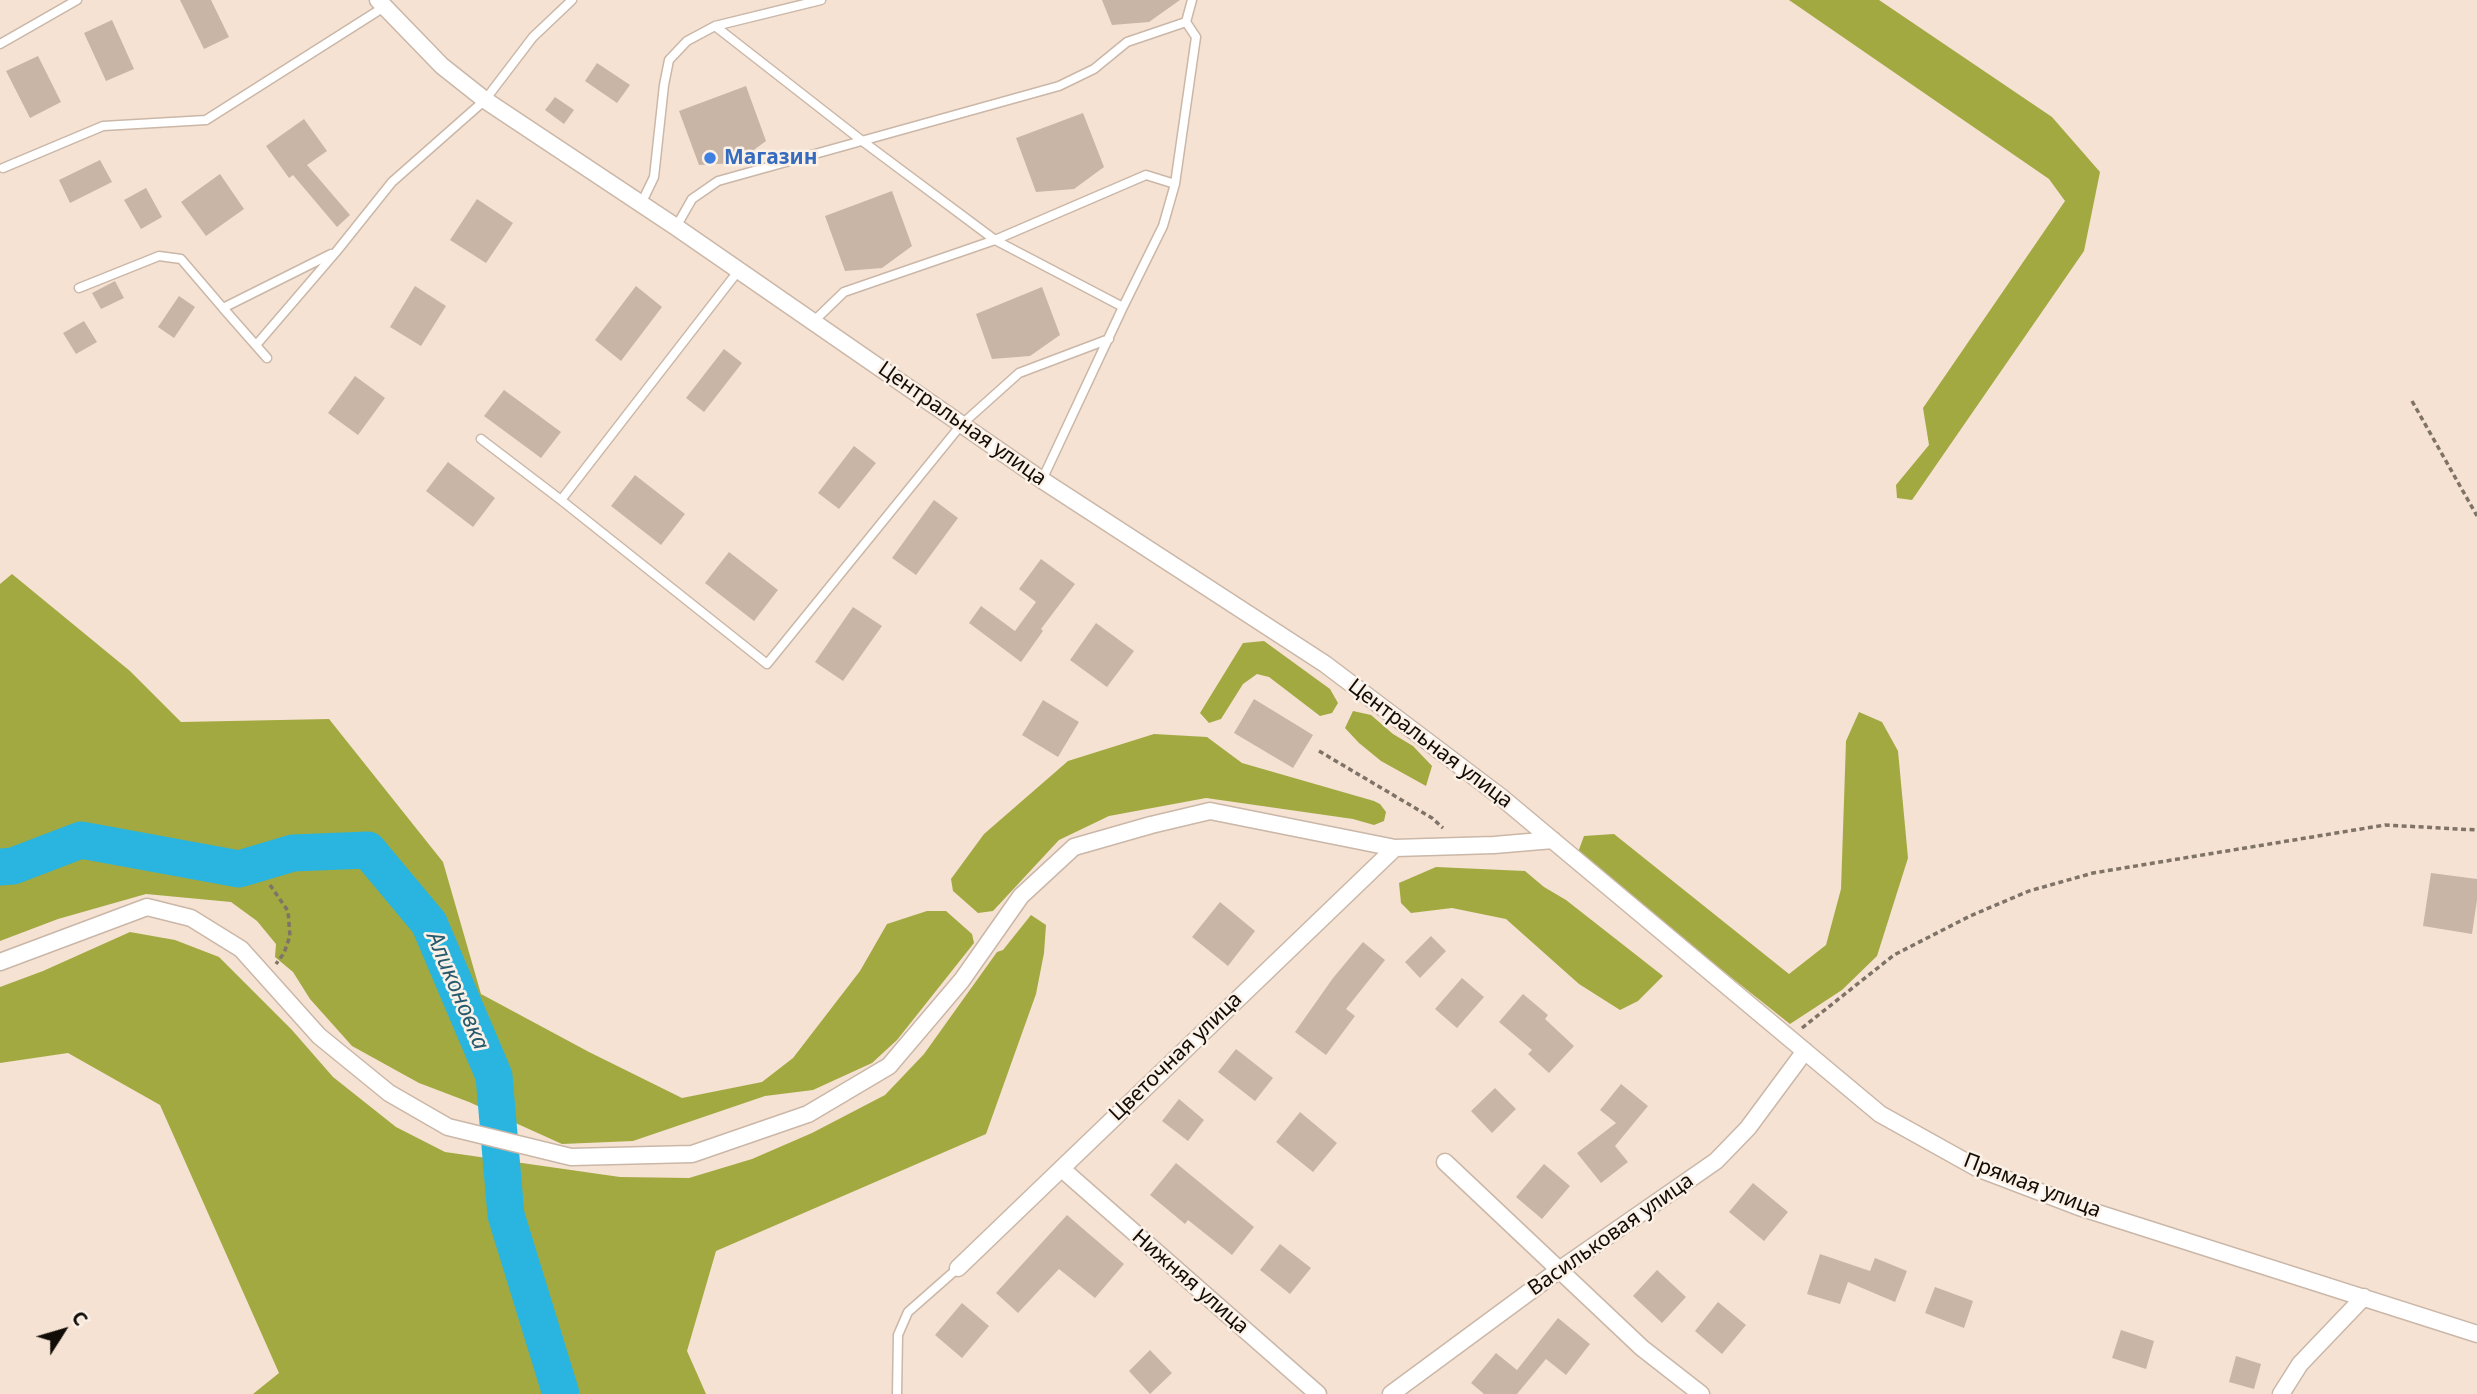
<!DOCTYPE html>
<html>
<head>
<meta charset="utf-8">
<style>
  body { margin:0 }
  #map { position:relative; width:2477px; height:1394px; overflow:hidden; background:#f5e2d2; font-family:"Noto Sans",sans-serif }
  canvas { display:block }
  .north { position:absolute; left:28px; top:1296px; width:70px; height:70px; -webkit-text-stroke:5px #fcf1e7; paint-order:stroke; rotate:53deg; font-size:19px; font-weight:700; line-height:28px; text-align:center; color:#120c07 }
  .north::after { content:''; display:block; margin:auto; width:24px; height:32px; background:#120c07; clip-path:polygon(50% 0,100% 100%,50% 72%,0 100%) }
</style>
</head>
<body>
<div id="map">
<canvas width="2477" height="1394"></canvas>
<div class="north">С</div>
</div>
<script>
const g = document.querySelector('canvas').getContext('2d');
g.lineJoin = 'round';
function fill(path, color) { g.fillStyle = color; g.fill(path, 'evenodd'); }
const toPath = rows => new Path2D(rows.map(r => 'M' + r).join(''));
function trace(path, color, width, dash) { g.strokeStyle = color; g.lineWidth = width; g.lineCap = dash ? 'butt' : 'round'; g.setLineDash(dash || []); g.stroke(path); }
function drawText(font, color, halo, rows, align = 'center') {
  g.font = font + ' "Noto Sans",sans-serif'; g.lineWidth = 5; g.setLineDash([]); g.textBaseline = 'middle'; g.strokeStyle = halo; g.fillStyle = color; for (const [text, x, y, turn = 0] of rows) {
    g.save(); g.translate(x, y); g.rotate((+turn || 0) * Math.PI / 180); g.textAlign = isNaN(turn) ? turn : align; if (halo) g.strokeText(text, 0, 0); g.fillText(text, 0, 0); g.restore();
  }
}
fill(toPath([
  [1789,0,1879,0,2052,117,2100,172,2084,251,1912,500,1897,498,1896,485,1929,445,1923,408,2065,201,2049,179],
  [12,574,130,671,181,722,329,719,443,862,481,994,589,1052,682,1098,762,1082,793,1058,860,971,887,924,927,911,946,911,972,934,974,943,897,1040,872,1063,813,1090,765,1096,633,1141,562,1144,469,1102,419,1083,352,1046,310,999,293,972,275,957,276,944,257,921,231,902,146,894,58,919,0,941,0,584],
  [1264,641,1330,689,1338,703,1332,713,1320,716,1269,677,1257,674,1243,684,1221,719,1209,723,1200,713,1243,643],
  [1353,711,1371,715,1393,734,1413,746,1432,766,1426,786,1381,761,1359,743,1345,728],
  [1859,712,1882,722,1898,751,1908,858,1877,956,1842,990,1790,1024,1577,855,1584,836,1614,834,1789,974,1826,945,1841,889,1846,741],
  [1154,734,1207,737,1242,763,1374,801,1380,804,1386,812,1384,821,1374,825,1353,819,1206,798,1109,816,1059,840,993,911,978,913,953,891,951,879,984,834,1068,761],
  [1436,867,1525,871,1544,887,1566,900,1663,976,1638,1001,1620,1010,1579,984,1506,919,1452,908,1411,913,1401,903,1399,883],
  [1031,915,1046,925,1044,953,1036,994,986,1134,716,1251,687,1351,706,1394,253,1394,279,1373,160,1105,68,1053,0,1063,0,987,43,971,130,932,175,940,219,957,292,1030,333,1077,396,1127,445,1152,620,1177,689,1178,752,1159,812,1133,885,1095,924,1054,997,952,1003,950]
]), '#a2a941');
trace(toPath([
  [0,867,13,866,81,840,239,869,293,853,368,850,429,923,494,1076,506,1215,561,1394]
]), '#29b5df', 37);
fill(toPath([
  [180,0,211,0,229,37,204,49],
  [1102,0,1180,0,1149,22,1112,25],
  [112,20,134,69,106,81,84,33],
  [38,56,61,102,30,118,6,71],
  [597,63,630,85,617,103,585,81],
  [746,86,766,141,736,163,699,165,679,111],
  [555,97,574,110,564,124,545,110],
  [1083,113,1104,167,1074,189,1036,192,1016,138],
  [304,119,327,151,307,165,350,215,337,227,293,175,289,178,266,146],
  [100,160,112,182,70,203,59,180],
  [220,174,244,209,206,236,181,202],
  [146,188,162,217,141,229,124,200],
  [892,191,912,246,882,268,845,271,825,216],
  [477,199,513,223,486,263,450,240],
  [115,281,124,298,101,309,92,293],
  [415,286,446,306,421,346,390,327],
  [636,286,662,307,621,361,595,340],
  [1042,287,1060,335,1030,356,992,359,976,314],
  [179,296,195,307,174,338,158,327],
  [84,321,97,342,76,354,63,333],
  [724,349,742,363,704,412,686,398],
  [355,376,385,398,358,435,328,413],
  [504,390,561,432,541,458,484,416],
  [854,446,876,463,839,509,818,493],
  [448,462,495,498,473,527,426,491],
  [635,475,685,514,661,545,611,506],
  [934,500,958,518,916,575,892,558],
  [729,552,778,590,754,621,705,583],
  [1041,559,1075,584,1041,629,1043,631,1021,662,969,623,981,606,1015,631,1036,602,1019,589],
  [853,607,882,626,843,681,815,662],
  [1096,623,1134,651,1107,687,1070,660],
  [1254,699,1313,735,1293,768,1234,733],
  [1043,700,1079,722,1058,757,1022,735],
  [2431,873,2477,879,2477,900,2472,934,2423,926],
  [1220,902,1255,931,1228,966,1192,937],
  [1431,936,1446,951,1420,978,1405,962],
  [1363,942,1385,960,1346,1009,1355,1016,1326,1055,1295,1032,1333,978],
  [1462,978,1484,997,1457,1028,1435,1009],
  [1523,994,1548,1015,1545,1019,1574,1046,1549,1073,1528,1054,1532,1050,1499,1022],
  [1236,1049,1273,1078,1255,1101,1218,1072],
  [1621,1084,1648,1106,1615,1146,1628,1162,1601,1183,1577,1153,1616,1123,1600,1110],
  [1495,1088,1516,1109,1492,1133,1471,1111],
  [1179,1099,1204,1120,1188,1141,1162,1121],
  [1300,1112,1337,1143,1313,1172,1276,1142],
  [1176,1163,1254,1227,1232,1255,1188,1220,1185,1224,1150,1195],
  [1544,1164,1570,1186,1542,1219,1516,1197],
  [1753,1183,1788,1212,1764,1241,1729,1212],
  [1067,1215,1124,1264,1095,1298,1059,1269,1018,1313,996,1293],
  [1280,1244,1311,1268,1290,1294,1260,1270],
  [1820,1254,1870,1271,1875,1258,1907,1271,1895,1302,1848,1282,1840,1304,1807,1294],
  [1657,1270,1686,1297,1662,1323,1633,1296],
  [1935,1287,1973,1301,1964,1328,1925,1313],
  [1718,1302,1746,1325,1722,1354,1695,1331],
  [962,1303,989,1326,962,1358,935,1335],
  [1558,1318,1590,1344,1566,1375,1546,1359,1517,1394,1484,1394,1471,1383,1496,1353,1517,1370],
  [2121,1330,2154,1341,2146,1369,2112,1358],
  [1150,1350,1172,1373,1150,1394,1129,1371],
  [2236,1356,2261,1364,2254,1389,2229,1382]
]), '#c8b5a5');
const lane = toPath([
  [1186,22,1192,0],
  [715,26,861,140,995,240,1123,307],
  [0,44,77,0],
  [3,168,103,126,206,120,384,7],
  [641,204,654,177,664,85,669,60,687,41,715,26,821,0],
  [676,227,692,199,718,181,1059,86,1094,69,1127,42,1186,22,1196,37,1175,184,1163,226,1123,307,1042,480],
  [79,288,159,256,181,259,223,308,331,254],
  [223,308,267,358],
  [814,321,844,292,995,240,1146,175,1175,184],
  [257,344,336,252,392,182,485,100,533,37,572,0],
  [481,439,561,500,767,664,961,425,1019,373,1109,339],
  [561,500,739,270],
  [897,1394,898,1335,908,1312,958,1268]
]);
const street = toPath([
  [378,0,442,66,485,100,676,227,1042,480,1325,664,1501,797,1880,1114,1977,1168,2082,1208,2477,1334],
  [0,962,147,907,191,918,241,949,319,1036,389,1093,448,1127,571,1157,692,1154,808,1114,889,1066,962,980,1021,896,1074,847,1151,825,1210,811,1395,848,1494,845,1553,840],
  [1445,1162,1642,1348,1701,1394],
  [1062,1169,1318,1394],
  [958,1268,1395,848],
  [1391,1394,1559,1270,1716,1161,1748,1128,1805,1051],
  [2281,1394,2300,1364,2364,1297]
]);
trace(lane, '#cab7a8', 11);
trace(street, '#cab7a8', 19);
trace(toPath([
  [2412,401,2477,516],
  [1319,751,1432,818,1443,828],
  [270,885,288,911,290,936,284,953,276,964],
  [1802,1028,1894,955,1970,916,2029,891,2093,873,2385,825,2477,830]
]), '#7f7368', 3.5, [5, 3.5]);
trace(lane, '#fff', 8);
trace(street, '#fff', 16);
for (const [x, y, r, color] of [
  [710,158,7,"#3f7fe0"]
]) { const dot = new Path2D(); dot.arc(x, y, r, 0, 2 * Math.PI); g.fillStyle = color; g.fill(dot); trace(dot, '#fcf1e7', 2.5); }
drawText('bold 21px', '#366cbe', '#fcf1e7', [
  ["Магазин",724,158]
], 'left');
drawText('21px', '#120c07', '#fcf1e7', [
  ["Центральная улица",962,424,35],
  ["Центральная улица",1430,744,37],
  ["Цветочная улица",1176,1057,-44],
  ["Прямая улица",2032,1186,21],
  ["Васильковая улица",1611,1235,-35],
  ["Нижняя улица",1190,1282,41]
]);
drawText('italic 23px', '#265a6d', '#fcf1e7', [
  ["Аликоновка",457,991,67]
]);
</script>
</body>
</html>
